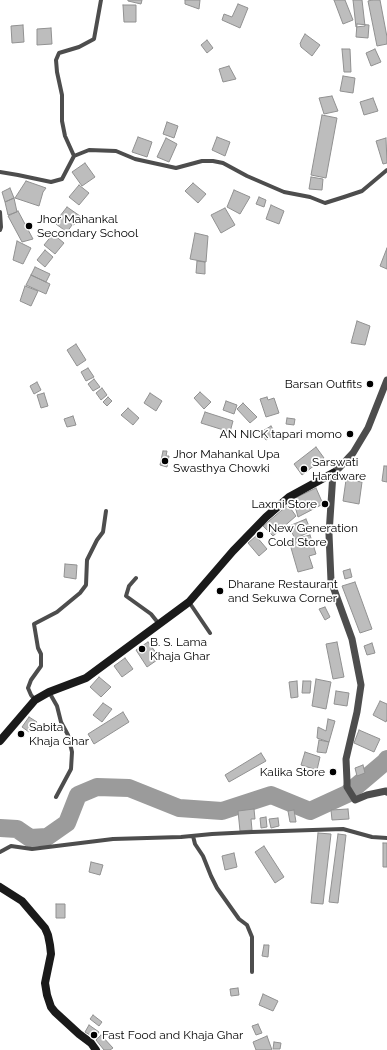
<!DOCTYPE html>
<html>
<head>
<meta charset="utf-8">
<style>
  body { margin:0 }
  canvas { display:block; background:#fff }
</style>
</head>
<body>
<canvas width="387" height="1050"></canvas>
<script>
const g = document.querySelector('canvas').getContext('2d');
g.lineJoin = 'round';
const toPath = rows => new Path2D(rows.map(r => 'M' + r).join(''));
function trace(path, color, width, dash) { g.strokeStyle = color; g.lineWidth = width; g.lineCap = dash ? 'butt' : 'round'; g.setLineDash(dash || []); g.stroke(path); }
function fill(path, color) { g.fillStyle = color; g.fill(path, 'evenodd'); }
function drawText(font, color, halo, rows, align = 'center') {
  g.font = font + ' Raleway,sans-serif'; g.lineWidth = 3.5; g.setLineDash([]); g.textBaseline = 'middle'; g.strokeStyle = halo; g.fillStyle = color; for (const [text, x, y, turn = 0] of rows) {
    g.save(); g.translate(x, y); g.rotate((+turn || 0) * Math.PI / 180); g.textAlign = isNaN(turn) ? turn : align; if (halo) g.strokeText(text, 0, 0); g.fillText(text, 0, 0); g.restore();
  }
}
trace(toPath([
  [0,828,17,829,30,838,47,837,67,823,78,795,97,787,129,788,179,808,222,811,271,795,310,811,347,794,385,762,387,759]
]), '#9b9b9b', 18);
const building = toPath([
  [128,0,142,0,141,4,128,1,128,0],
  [185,0,200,0,199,9,185,4,185,0],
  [334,0,345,0,353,20,343,24,334,0],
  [353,0,362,0,365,26,356,27,353,0],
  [372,0,380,0,387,37,387,44,377,46,368,1,372,0],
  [238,4,248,8,240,28,222,20,224,14,232,17,238,4],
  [123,5,136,5,136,22,124,22,123,5],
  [357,24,369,25,368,38,356,37,357,24],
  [23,25,24,42,12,43,11,26,23,25],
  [51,28,52,44,37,45,37,29,51,28],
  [305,34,320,45,312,56,301,47,300,43,301,42,301,41,305,34],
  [207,40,213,48,207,53,201,45,207,40],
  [342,49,350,49,351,72,344,72,342,49],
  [375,49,381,62,371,66,366,53,375,49],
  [229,66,236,79,223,82,219,69,229,66],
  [343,76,355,78,353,93,340,91,343,76],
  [332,96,338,111,324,114,319,98,332,96],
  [373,98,378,111,364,115,360,102,373,98],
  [322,115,337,118,326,178,311,175,322,115],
  [167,122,178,126,174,138,163,134,167,122],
  [138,137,152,142,147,157,132,152,138,137],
  [217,137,230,142,225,156,212,150,217,137],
  [166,138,177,144,169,162,157,157,166,138],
  [386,138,387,163,383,164,376,141,386,138],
  [85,163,95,177,82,186,72,172,85,163],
  [311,177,323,179,322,190,309,189,311,177],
  [26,181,46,188,43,192,39,206,15,198,26,181],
  [193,183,206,194,198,203,185,191,193,183],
  [79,185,89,193,79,205,69,197,79,185],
  [10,188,14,198,5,202,2,192,10,188],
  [234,190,250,197,240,214,227,207,234,190],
  [259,197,266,200,264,207,256,204,259,197],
  [14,198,17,212,8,215,5,202,14,198],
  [271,205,284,211,279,224,266,219,271,205],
  [67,207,80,216,74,225,60,216,67,207],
  [225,208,235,225,221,233,211,215,225,208],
  [18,211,33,239,22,242,8,216,18,211],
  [61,217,72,225,67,232,56,224,61,217],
  [195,233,208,236,206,262,190,259,195,233],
  [53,234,64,243,55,254,44,245,53,234],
  [17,241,31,248,23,264,13,260,17,241],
  [387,248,387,269,380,266,387,248],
  [45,250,53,257,45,267,37,260,45,250],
  [197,261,205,262,205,274,196,273,197,261],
  [35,267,50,274,46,282,31,275,35,267],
  [31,275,50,284,46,294,26,285,31,275],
  [25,286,38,291,31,306,20,301,25,286],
  [357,321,370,326,365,345,351,343,357,321],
  [76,344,86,360,77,366,67,350,76,344],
  [88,368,94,377,86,381,81,372,88,368],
  [94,379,100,387,93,391,88,384,94,379],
  [37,382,41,390,34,394,30,386,37,382],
  [102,388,107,395,101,400,96,393,102,388],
  [200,392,211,402,204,409,194,398,200,392],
  [44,393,48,406,41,408,37,395,44,393],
  [150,393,162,401,156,411,144,403,150,393],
  [108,397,112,401,107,406,103,402,108,397],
  [267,397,268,400,274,398,279,413,266,417,260,399,267,397],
  [226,401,237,405,234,414,223,410,226,401],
  [243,403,257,417,250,423,237,409,243,403],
  [128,408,139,418,133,425,121,415,128,408],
  [205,412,233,421,230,432,201,423,205,412],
  [73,416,76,425,67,427,64,419,73,416],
  [287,418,295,419,294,425,286,424,287,418],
  [271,426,276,434,266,440,261,432,271,426],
  [316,447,324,458,302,475,294,464,316,447],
  [163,451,167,451,166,456,169,456,167,467,160,465,163,451],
  [384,466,387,466,387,482,382,481,384,466],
  [346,480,362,482,359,504,343,501,346,480],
  [316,488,323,504,298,517,293,499,316,488],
  [288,505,296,516,273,536,263,526,288,505],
  [306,519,311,531,295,539,289,526,306,519],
  [310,535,316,554,309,556,313,568,298,572,289,541,310,535],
  [256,536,267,549,259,556,248,543,256,536],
  [65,564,77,565,76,579,64,577,65,564],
  [350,569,352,577,345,579,343,571,350,569],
  [355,582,372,629,360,633,342,586,355,582],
  [325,607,330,617,325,620,319,609,325,607],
  [148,642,160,658,147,667,136,650,148,642],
  [337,642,344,677,333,679,326,644,337,642],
  [372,643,375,653,367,655,364,646,372,643],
  [125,658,133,669,122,677,114,666,125,658],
  [99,677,111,687,101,697,90,687,99,677],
  [316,679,331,682,326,709,312,706,316,679],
  [297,681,298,697,291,698,289,682,297,681],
  [303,681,311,681,310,693,302,693,303,681],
  [336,691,349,693,347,706,334,704,336,691],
  [380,701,387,704,387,719,386,722,373,715,380,701],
  [103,703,112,709,102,722,93,715,103,703],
  [123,712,129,722,94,744,88,734,123,712],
  [29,717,37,722,29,732,22,727,29,717],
  [328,719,335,721,329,742,317,738,318,727,326,731,328,719],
  [359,730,380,739,374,752,354,743,359,730],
  [319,740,329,742,326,753,317,752,319,740],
  [305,752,320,757,317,770,301,765,305,752],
  [261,753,266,761,229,782,225,775,261,753],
  [363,765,365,773,357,776,355,768,363,765],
  [254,809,255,819,251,819,252,830,240,831,238,811,254,809],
  [348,809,349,819,332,820,331,810,348,809],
  [294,810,296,822,290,822,288,811,294,810],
  [266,817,267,827,261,828,260,818,266,817],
  [278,818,279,826,271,828,269,819,278,818],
  [318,833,331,834,323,904,311,903,318,833],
  [338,834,346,835,338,903,329,902,338,834],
  [383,843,387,843,387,867,383,867,383,843],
  [264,846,284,877,275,883,255,852,264,846],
  [234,853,237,867,225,870,222,856,234,853],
  [91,862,103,865,100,875,89,872,91,862],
  [56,904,65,904,65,918,56,918,56,904],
  [264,945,269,945,268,957,262,956,264,945],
  [238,988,239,995,231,996,230,989,238,988],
  [263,994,278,1001,273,1011,259,1005,263,994],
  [93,1015,102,1022,99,1026,90,1019,93,1015],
  [258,1024,262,1033,256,1035,252,1026,258,1024],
  [89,1025,99,1032,95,1038,85,1032,89,1025],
  [101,1035,113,1048,110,1050,104,1050,96,1040,101,1035],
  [267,1036,272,1050,256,1050,253,1042,267,1036],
  [274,1042,281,1043,280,1049,273,1049,274,1042]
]);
fill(building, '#bdbdbd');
trace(building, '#919191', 1);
trace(toPath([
  [74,156,65,136,62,121,62,95,57,72,56,60,59,53,79,47,94,39,101,0],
  [0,172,18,175,51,182,62,179,74,156,89,150,116,151,135,159,176,168,202,161,213,161,223,163,247,176,284,192,310,197,325,203,344,197,362,191,387,170],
  [0,212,1,227,0,230],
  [136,578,129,586,126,596,151,614,159,624],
  [189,602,210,633],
  [49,692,57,706,61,722,68,735,72,752,71,769,56,797],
  [35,700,31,695,28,688,31,680,41,666,41,654,38,648,34,624,57,612,80,593,86,585,87,560,97,540,103,532,106,511],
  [193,836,195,844,203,856,211,876,217,888,239,919,247,925,252,937,252,972],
  [0,852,11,846,32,849,113,839,181,837,212,834,252,832,343,829,372,837,387,838]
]), '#4d4d4d', 4);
trace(toPath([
  [387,380,368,428,353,453,339,468,333,473,329,534,331,581,352,639,361,685,357,712,346,759,347,781,347,787,355,800,367,795,386,791,387,792]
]), '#4d4d4d', 7);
trace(toPath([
  [0,741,35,700,49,692,86,678,189,602,233,551,266,517,289,497,333,473],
  [0,887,22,901,45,928,48,935,50,945,51,954,45,983,47,995,51,1007,55,1012,79,1034,91,1043,96,1050]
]), '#1a1a1a', 8);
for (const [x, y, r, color] of [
  [29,226,4,"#000"],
  [370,384,4,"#000"],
  [350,434,4,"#000"],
  [165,461,4,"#000"],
  [304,469,4,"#000"],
  [325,504,4,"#000"],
  [260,535,4,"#000"],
  [220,591,4,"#000"],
  [142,649,4,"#000"],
  [21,734,4,"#000"],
  [333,772,4,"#000"],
  [94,1035,4,"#000"]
]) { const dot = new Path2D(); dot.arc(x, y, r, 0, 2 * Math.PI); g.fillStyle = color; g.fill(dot); trace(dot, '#fff', 1.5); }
drawText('12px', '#000', '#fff', [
  ["Jhor Mahankal",37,219],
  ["Secondary School",37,233],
  ["Barsan Outfits",362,384,"right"],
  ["AN NICK tapari momo",342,434,"right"],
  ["Jhor Mahankal Upa",173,454],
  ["Swasthya Chowki",173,468],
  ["Sarswati",312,462],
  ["Hardware",312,476],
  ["Laxmi Store",317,504,"right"],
  ["New Generation",268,528],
  ["Cold Store",268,542],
  ["Dharane Restaurant",228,584],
  ["and Sekuwa Corner",228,598],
  ["B. S. Lama",150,642],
  ["Khaja Ghar",150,656],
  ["Sabita",29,727],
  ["Khaja Ghar",29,741],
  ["Kalika Store",325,772,"right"],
  ["Fast Food and Khaja Ghar",102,1035]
], 'left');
</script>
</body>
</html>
